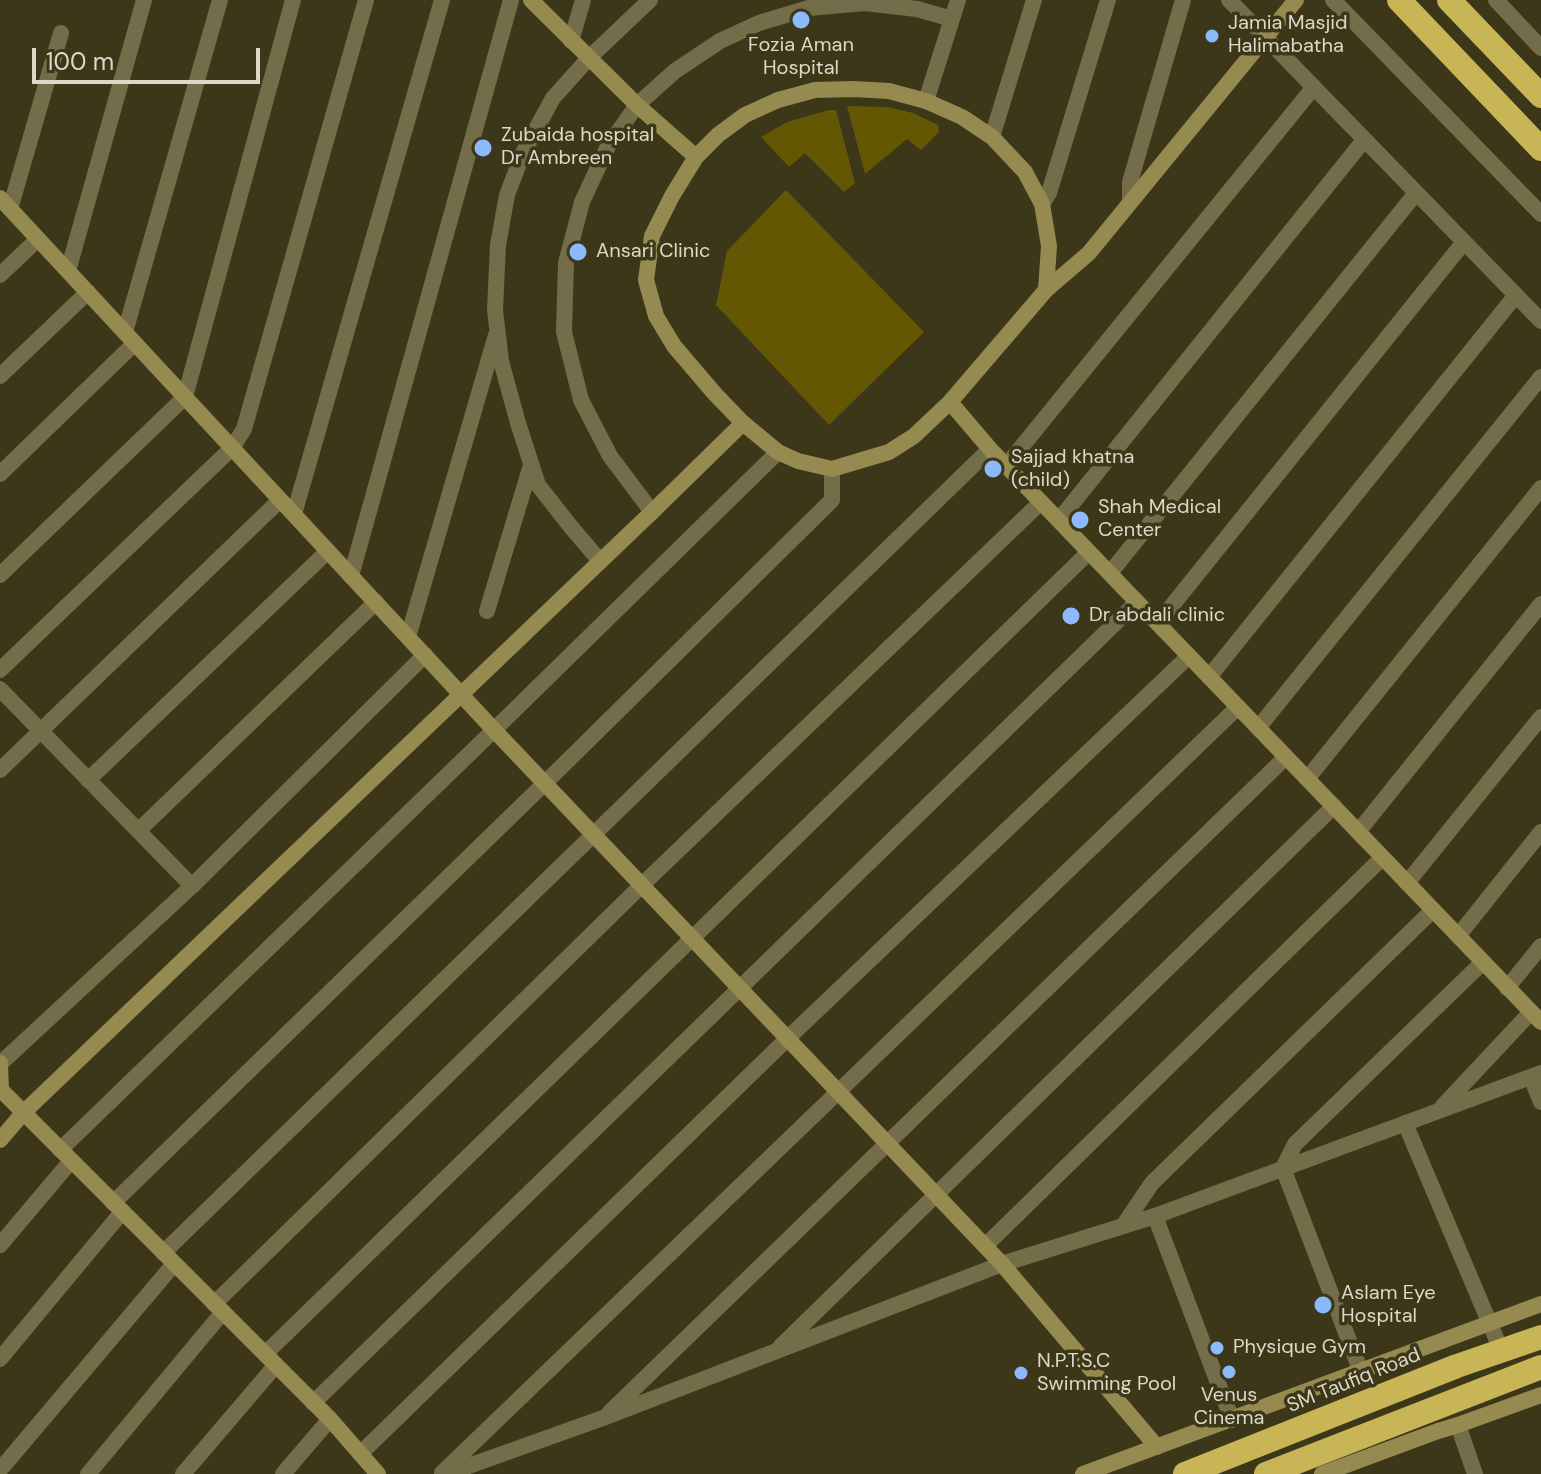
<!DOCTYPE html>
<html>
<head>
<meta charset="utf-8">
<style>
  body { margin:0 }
  #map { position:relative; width:1541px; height:1474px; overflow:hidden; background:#3d371a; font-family:"DM Sans",sans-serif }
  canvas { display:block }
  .scale { position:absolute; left:32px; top:48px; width:228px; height:36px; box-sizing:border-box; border:4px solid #dcd9c8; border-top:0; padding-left:10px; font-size:24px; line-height:28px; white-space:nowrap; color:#dcd9c8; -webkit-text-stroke:6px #3d371a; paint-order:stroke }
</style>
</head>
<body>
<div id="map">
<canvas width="1541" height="1474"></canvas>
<div class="scale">100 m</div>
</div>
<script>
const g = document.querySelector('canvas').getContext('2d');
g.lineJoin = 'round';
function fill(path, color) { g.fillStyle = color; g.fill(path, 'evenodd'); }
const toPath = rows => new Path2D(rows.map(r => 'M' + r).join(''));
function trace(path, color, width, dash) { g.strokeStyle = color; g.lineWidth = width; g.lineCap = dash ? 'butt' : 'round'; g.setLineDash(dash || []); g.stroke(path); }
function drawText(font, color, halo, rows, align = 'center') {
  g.font = font + ' "DM Sans",sans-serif'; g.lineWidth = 7; g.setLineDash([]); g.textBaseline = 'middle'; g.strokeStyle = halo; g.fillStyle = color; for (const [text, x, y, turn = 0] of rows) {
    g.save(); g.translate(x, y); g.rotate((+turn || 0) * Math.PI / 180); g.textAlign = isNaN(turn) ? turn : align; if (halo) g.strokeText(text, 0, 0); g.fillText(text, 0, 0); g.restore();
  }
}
fill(toPath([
  [847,106,887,107,913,113,938,125,939,132,921,150,907,139,865,174],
  [829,110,836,110,855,183,844,192,805,153,789,167,761,137,787,122],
  [786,190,924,332,829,425,716,305,727,251]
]), '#645703');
trace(toPath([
  [1229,0,1541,321],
  [1333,0,1541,214],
  [1496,0,1541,48],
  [571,41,583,0],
  [926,101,958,0],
  [992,137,1034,0],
  [1130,202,1130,182,1183,0],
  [1042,204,1049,193,1108,0],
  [10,209,61,33],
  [68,271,144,0],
  [0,275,38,239],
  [125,332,220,0],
  [0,376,88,292],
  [1006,466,1314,87],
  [0,474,135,343],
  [652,512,610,456,581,400,564,332,566,263,582,202,608,146,637,105,675,71,720,41,759,23,809,8,865,3,917,9,952,19],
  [294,514,442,0],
  [1059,520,1364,140],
  [600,561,571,527,538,485,518,423,501,361,495,310,498,245,507,195,523,153,553,98,589,58,650,0],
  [1110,573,1416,193],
  [0,575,185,397,293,0],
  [351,576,511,0],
  [487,611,531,465],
  [1158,623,1464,242],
  [408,637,496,335],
  [0,670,232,448,244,429,366,0],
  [1209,677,1516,295],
  [0,689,192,886],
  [1258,728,1541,377],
  [0,770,280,500],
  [1307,779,1541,488],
  [88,780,328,551],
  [138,831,376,602],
  [1358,832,1541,604],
  [1407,883,1541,717],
  [1458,936,1541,832],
  [1507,988,1541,946],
  [1,1063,192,886,425,655],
  [1531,1077,1541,1102],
  [1442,1107,1531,1012],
  [1405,1123,1501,1350],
  [60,1150,494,730,778,452],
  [113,1203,545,783,832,500,832,469],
  [1155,1216,1232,1420],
  [1123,1226,1152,1183,1433,910],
  [0,1245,71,1161],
  [985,1246,1382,858],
  [163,1253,990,449],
  [214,1304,642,885,1041,502],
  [780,1347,1334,806],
  [265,1354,1089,552],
  [0,1359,122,1212],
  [1361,1372,1283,1168,1295,1144,1483,962],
  [313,1403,1137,602],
  [609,1413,1286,757],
  [1458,1425,1475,1474],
  [360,1454,788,1038,1189,656],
  [0,1470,174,1264],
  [442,1473,1238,707],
  [88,1474,223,1312],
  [183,1474,276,1365],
  [283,1474,330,1419],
  [446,1474,603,1418,1002,1264,1155,1216,1541,1073]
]), '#746d49', 16);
trace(toPath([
  [531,0,637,105,696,157],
  [0,198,494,730,1002,1264,1157,1447],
  [1046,290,1049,246,1042,204,1025,172,992,137,962,117,926,101,889,91,853,89,815,90,778,100,745,115,718,135,696,157,672,196,652,236,646,280,656,316,674,346,715,394,743,423,778,452,798,461,832,469,889,452,914,436,950,402,1046,290,1089,253,1296,0],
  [950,402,990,449,1541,1022],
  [0,1063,1,1090,330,1419,378,1474],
  [0,1140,23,1113,652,512,743,423],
  [1083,1474,1541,1304],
  [1322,1474,1438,1431,1458,1425,1541,1395]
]), '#958a50', 16);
trace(toPath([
  [1399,0,1541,149],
  [1449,0,1541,96],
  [1185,1474,1457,1366,1541,1337],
  [1266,1474,1541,1367]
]), '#c7b556', 24);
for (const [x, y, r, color] of [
  [801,20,10,"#8cb9fc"],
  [1212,36,8,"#8cb9fc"],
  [483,148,10,"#8cb9fc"],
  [578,252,10,"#8cb9fc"],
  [993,469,10,"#8cb9fc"],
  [1080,520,10,"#8cb9fc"],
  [1071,616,10,"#8cb9fc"],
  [1323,1305,10,"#8cb9fc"],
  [1217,1348,8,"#8cb9fc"],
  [1229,1372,8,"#8cb9fc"],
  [1021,1373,8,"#8cb9fc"]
]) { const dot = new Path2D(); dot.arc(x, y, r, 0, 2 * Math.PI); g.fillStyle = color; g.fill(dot); trace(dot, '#3d371a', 3); }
drawText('20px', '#dcd9c8', '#3d371a', [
  ["Jamia Masjid",1228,24],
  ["Halimabatha",1228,47],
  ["Fozia Aman",801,46,"center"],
  ["Hospital",801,69,"center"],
  ["Zubaida hospital",501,136],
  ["Dr Ambreen",501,159],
  ["Ansari Clinic",596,252],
  ["Sajjad khatna",1011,458],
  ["(child)",1011,481],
  ["Shah Medical",1098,508],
  ["Center",1098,531],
  ["Dr abdali clinic",1089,616],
  ["Aslam Eye",1341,1294],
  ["Hospital",1341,1317],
  ["Physique Gym",1233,1348],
  ["N.P.T.S.C",1037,1362],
  ["Swimming Pool",1037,1385],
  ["Venus",1229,1396,"center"],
  ["Cinema",1229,1419,"center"]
], 'left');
drawText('20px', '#dcd9c8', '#3d371a', [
  ["SM Taufiq Road",1354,1381,-22]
]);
</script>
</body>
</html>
